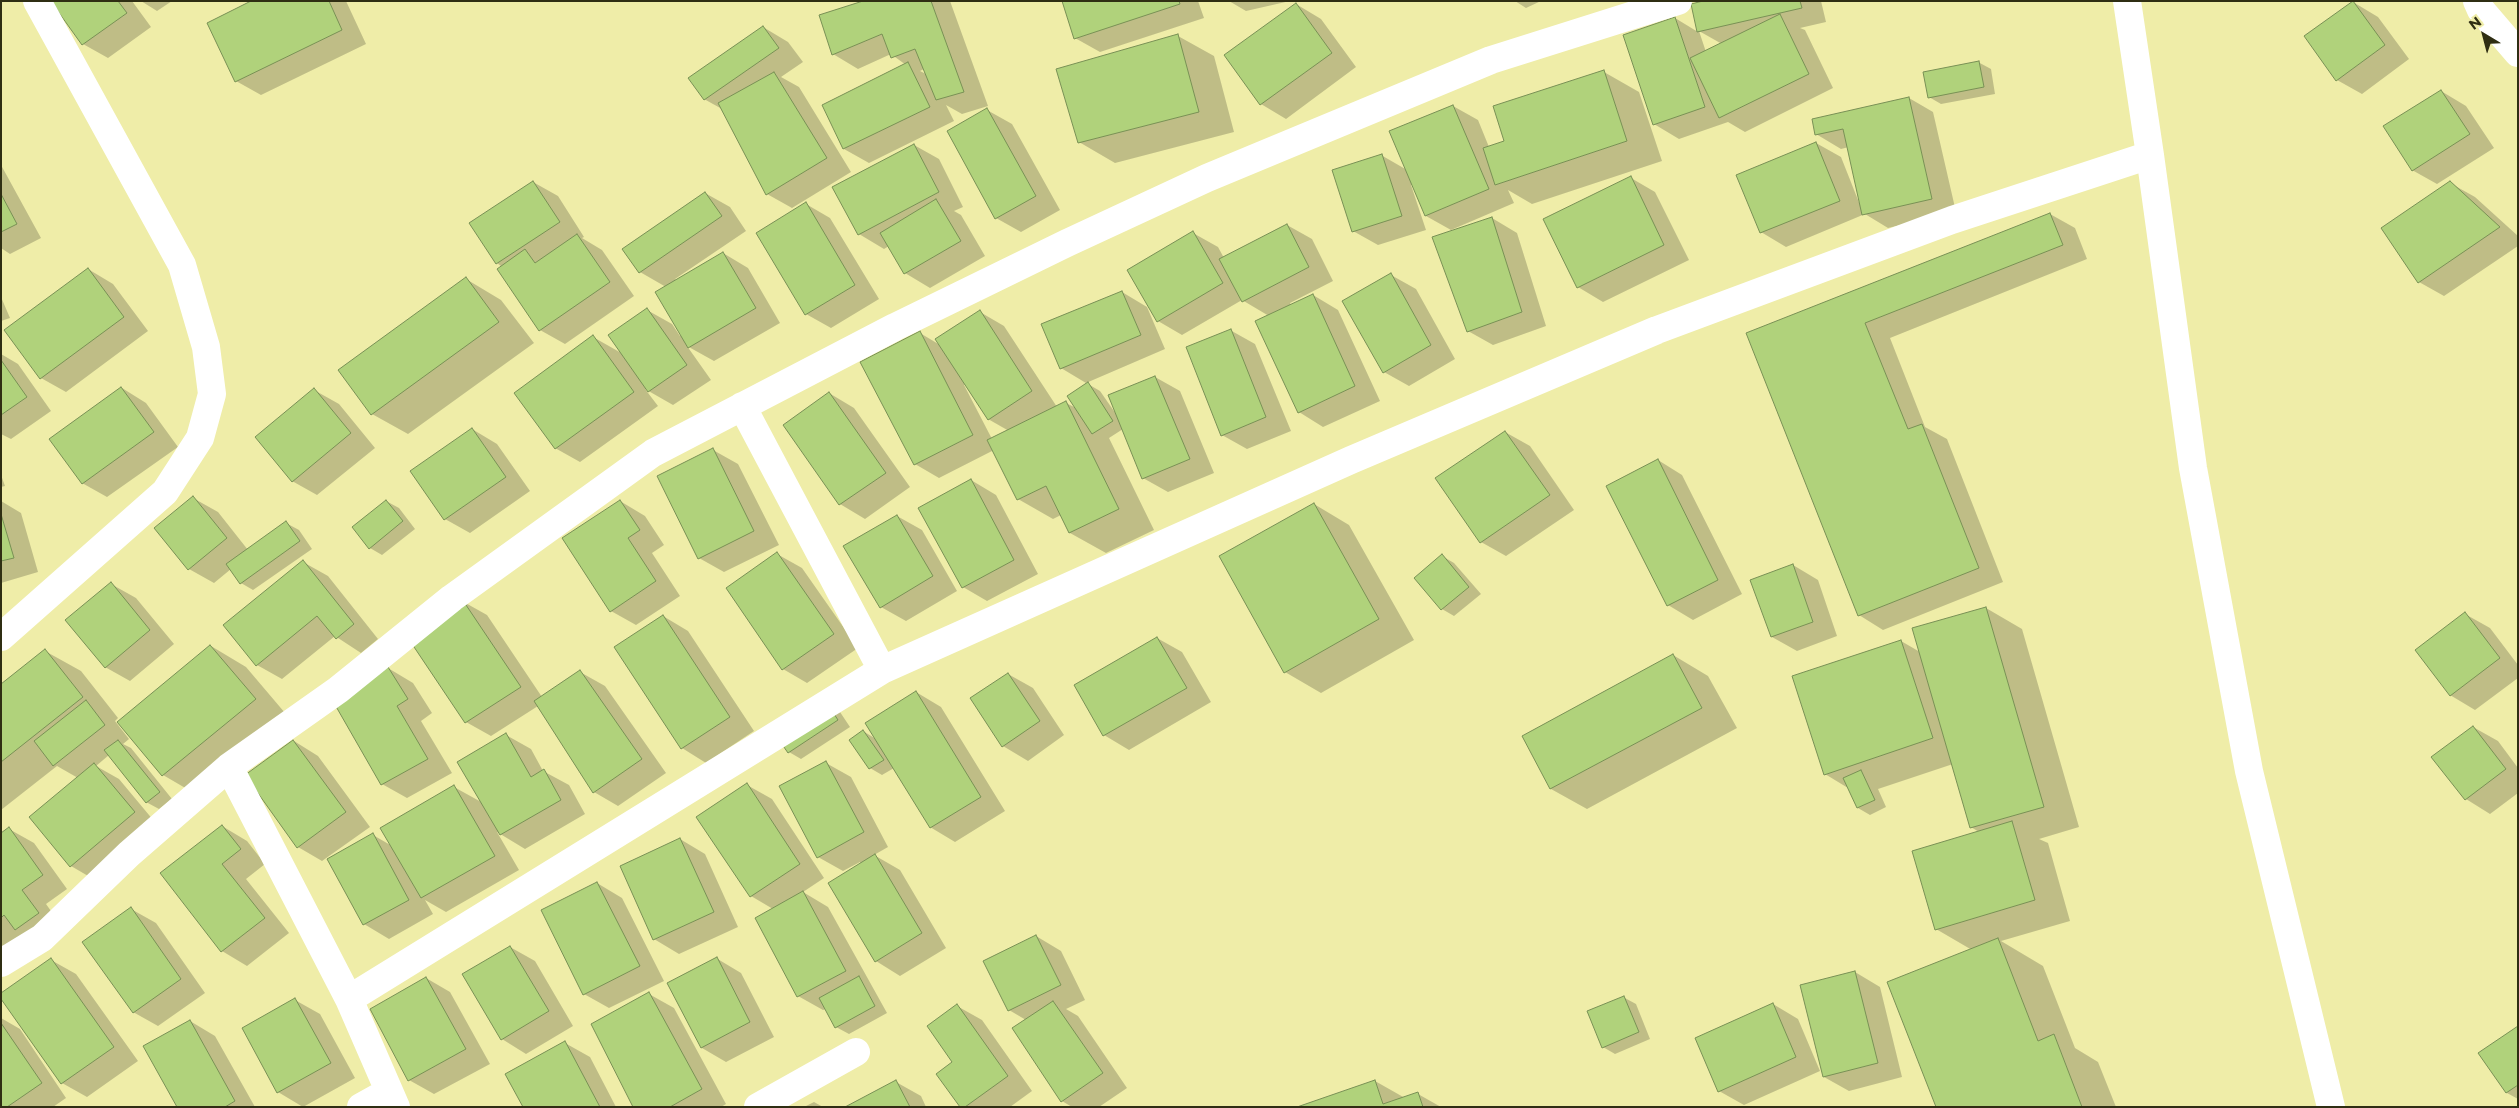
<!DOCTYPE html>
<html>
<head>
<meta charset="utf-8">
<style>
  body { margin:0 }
  #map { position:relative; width:2519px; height:1108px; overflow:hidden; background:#efeda8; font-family:Montserrat,sans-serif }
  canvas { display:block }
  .frame { position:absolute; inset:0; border:2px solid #2f2e13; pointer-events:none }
  .north { position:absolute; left:2459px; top:10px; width:50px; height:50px; -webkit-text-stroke:4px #efeda8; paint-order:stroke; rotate:323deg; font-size:14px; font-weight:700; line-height:20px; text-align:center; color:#2f2e13 }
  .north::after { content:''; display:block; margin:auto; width:18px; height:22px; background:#2f2e13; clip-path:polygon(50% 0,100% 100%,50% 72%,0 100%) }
</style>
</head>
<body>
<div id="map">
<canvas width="2519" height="1108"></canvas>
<div class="frame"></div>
<div class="north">N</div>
</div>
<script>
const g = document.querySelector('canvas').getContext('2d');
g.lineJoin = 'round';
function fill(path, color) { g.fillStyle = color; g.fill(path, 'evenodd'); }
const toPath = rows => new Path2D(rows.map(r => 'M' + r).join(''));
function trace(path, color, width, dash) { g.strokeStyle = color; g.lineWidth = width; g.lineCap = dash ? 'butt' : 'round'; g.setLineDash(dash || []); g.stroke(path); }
fill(toPath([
  [57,1,132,1,151,27,108,58,83,44],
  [141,1,172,1,157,11],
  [253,1,346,1,366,44,261,95,236,81],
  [868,1,950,1,988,106,962,114,946,105,954,121,869,163,844,149,906,65,891,54,858,69,833,54],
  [924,69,926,74,920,71],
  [1063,1,1198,1,1204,18,1100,52,1075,38],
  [1229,1,1290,1,1246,11],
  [1515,1,1541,1,1526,8],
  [1709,1,1821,1,1826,22,1800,28,1805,30,1833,88,1745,132,1728,122,1679,139,1654,124,1675,18,1698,32,1692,5],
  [1699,31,1722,44,1706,52],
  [2353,2,2378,17,2409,59,2362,94,2337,80],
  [1296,4,1321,19,1356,67,1286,119,1261,104],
  [763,27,788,42,803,62,781,77,799,87,851,172,792,208,767,194,722,109,704,99],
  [1178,36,1214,56,1234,132,1115,163,1079,142],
  [1978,62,1991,69,1995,94,1941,104,1929,97],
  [1604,72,1639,92,1662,161,1532,204,1508,190,1514,203,1451,230,1426,216,1413,185,1411,185,1426,230,1378,245,1353,231,1381,155,1407,170,1453,106,1478,120,1489,147,1506,142],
  [2441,91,2466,106,2494,148,2437,184,2412,170],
  [1909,98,1933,112,1956,212,1888,228,1865,214,1786,247,1761,232,1816,143,1841,157,1860,205,1849,147,1841,149,1816,134],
  [987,110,1012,124,1060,210,1021,232,996,218],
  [914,145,939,159,963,207,954,211,961,215,985,256,930,288,905,273,889,246,884,249,859,234],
  [1,165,41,238,10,254,1,248],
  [1631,178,1655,192,1689,260,1603,302,1578,287],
  [533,182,558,196,584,237,582,238,602,250,634,296,565,344,540,330,502,267,497,263],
  [2450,183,2475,197,2518,236,2518,246,2444,296,2419,282],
  [705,193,730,207,746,231,675,279,677,281,723,253,748,268,780,323,714,361,687,346,711,380,673,405,645,389,658,406,580,462,555,448,593,337,623,354,647,310,672,324,680,336,682,335,666,287,640,272],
  [806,204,830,218,879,299,831,328,806,314],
  [2050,214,2075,228,2087,259,1890,338,1925,427,1947,439,2003,582,1883,630,1859,615,1748,334],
  [1492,218,1517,233,1546,326,1493,345,1468,331],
  [1287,225,1312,239,1333,281,1290,303,1291,305,1313,295,1338,310,1380,401,1323,427,1299,412,1269,316,1242,300,1182,335,1158,321,1193,233,1218,247,1224,258],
  [88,269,113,284,148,331,66,392,41,378],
  [1391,275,1416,289,1455,359,1409,386,1384,372],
  [466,279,501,300,534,343,408,434,372,414],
  [1122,292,1147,307,1165,349,1086,383,1061,368],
  [1,297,10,318,1,321],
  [980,312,1004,326,1057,407,1066,403,1078,409,1088,384,1100,391,1116,414,1155,377,1180,391,1214,473,1168,492,1143,478,1123,429,1109,438,1154,530,1106,553,1070,533,1061,515,1053,519,1018,499,994,450,939,478,915,464,920,333,940,345],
  [966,384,988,419,1009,431,992,439,964,385],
  [1230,330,1255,344,1291,431,1247,449,1222,435],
  [1,354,18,364,51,411,11,439,1,434],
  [122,388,146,403,178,447,107,497,82,483],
  [314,390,339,404,375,448,317,495,292,481],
  [829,393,854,408,910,487,865,519,840,504,785,425],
  [472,429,497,444,530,491,470,533,445,519],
  [1505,432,1530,446,1574,510,1506,556,1481,542],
  [713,450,738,464,779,545,724,572,699,558],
  [1658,460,1682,475,1742,594,1693,620,1668,605],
  [1,475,5,486,1,487],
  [971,480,996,495,1038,574,987,601,963,587],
  [193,498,218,512,248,550,286,523,299,530,312,549,253,590,241,583,231,569,214,583,189,569],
  [1,501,21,513,38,572,1,583],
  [386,501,399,508,415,529,382,555,370,548],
  [620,501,645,516,664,545,652,553,680,596,636,625,611,611],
  [1314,504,1349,525,1414,640,1321,693,1285,672],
  [897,516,922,530,957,591,906,621,881,607],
  [777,554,802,568,858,648,807,683,783,669],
  [1442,556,1454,563,1481,594,1454,616,1442,609],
  [303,562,328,576,378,639,361,653,335,636,282,679,257,665],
  [1793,565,1818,580,1837,636,1797,651,1772,637],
  [111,584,136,598,174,644,130,681,105,667],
  [462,601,487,615,542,697,580,672,605,686,666,773,618,806,594,792,538,706,491,736,466,722],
  [1986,608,2022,629,2079,827,2039,839,2048,843,2070,921,2001,941,2043,966,2075,1048,2098,1062,2116,1107,1937,1107,1972,950,1936,929,1979,832,1971,827,1953,764,1878,789,1886,807,1870,815,1858,808,1848,788,1825,774,1901,641,1920,652],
  [2465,614,2490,628,2518,665,2518,678,2475,710,2450,695],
  [663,616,688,631,754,731,706,763,682,748],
  [1157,638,1182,652,1211,702,1129,750,1104,735],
  [211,646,246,667,291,720,199,796,163,775,119,722],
  [45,651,81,671,118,718,115,721,129,739,123,744,131,748,172,799,159,809,146,802,109,755,96,766,119,779,159,827,95,880,71,866,78,778,57,766,1,810,1,685],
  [1673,655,1708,676,1737,728,1587,809,1551,789,1524,736],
  [388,668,413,683,432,713,421,721,452,773,407,798,382,784],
  [1008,674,1033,688,1064,735,1028,761,1003,746],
  [916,692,941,707,1005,811,955,842,930,827,894,768,882,775,870,768,863,731,876,739],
  [836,706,850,727,801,759,789,752],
  [2473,727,2498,741,2518,768,2518,793,2490,814,2466,799],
  [506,735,531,749,543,771,569,785,585,814,525,849,497,832,519,870,446,912,425,900,433,914,389,939,364,924,373,835,392,846,454,787,483,803],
  [294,741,318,756,370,827,322,861,298,847],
  [826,763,851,777,888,847,874,855,900,870,946,948,900,976,876,961,860,862,843,871,818,857],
  [747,785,772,799,824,878,803,892,828,907,887,1013,849,1034,836,1027,826,1009,823,1010,798,996,773,909,751,896],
  [222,826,247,841,265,864,246,879,289,933,247,966,222,951,162,873],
  [9,829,34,843,67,889,46,904,63,928,5,947,1,945,1,834],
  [680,839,705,854,738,927,679,954,654,939],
  [597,883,622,898,664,981,609,1008,584,994],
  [131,909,156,923,205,993,158,1026,133,1012],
  [1036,936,1061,951,1085,1000,1066,1009,1078,1016,1127,1088,1099,1107,1072,1107,1062,1101,1026,1020,1009,1010],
  [510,947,535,961,573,1026,526,1054,502,1039],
  [716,958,741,973,774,1037,726,1062,702,1048],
  [51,960,76,974,138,1061,87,1097,62,1083],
  [1855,972,1880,987,1902,1077,1849,1091,1824,1077],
  [426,978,450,992,490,1064,434,1094,409,1080],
  [649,994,674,1008,726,1104,721,1107,634,1107],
  [1623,997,1636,1004,1650,1039,1615,1054,1603,1047],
  [295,1000,320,1014,355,1078,303,1107,278,1092],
  [1773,1004,1798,1019,1820,1071,1744,1105,1719,1091],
  [957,1006,982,1020,1032,1091,1010,1107,961,1107,954,1062],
  [1,1018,20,1029,66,1098,53,1107,1,1107],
  [190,1021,215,1036,255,1107,179,1107],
  [2518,1028,2518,1099,2507,1093],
  [565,1043,590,1057,616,1107,525,1107],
  [1375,1081,1405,1098,1418,1094,1441,1107,1301,1107],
  [896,1082,921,1096,926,1107,848,1107],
  [814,1102,823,1107,804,1107]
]), '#0003');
const building = toPath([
  [54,1,118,1,127,13,82,45,52,3,54,1],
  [251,1,329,1,342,30,235,82,207,23,251,1],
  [863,1,931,1,964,92,936,100,915,49,891,58,882,34,832,55,819,15,863,1],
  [1062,1,1179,1,1180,4,1074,39,1062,1],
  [1703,1,1800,1,1802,8,1697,32,1691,4,1703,1],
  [2353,1,2385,45,2336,81,2304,36,2353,1],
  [1296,3,1332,53,1260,105,1224,55,1296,3],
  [1780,14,1809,74,1719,118,1690,58,1780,14],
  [1675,17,1705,107,1653,125,1623,35,1675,17],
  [763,26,779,48,704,100,688,78,763,26],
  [1178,34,1199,112,1078,143,1056,69,1178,34],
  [1979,61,1984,87,1928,98,1923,72,1979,61],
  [908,62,930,107,843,149,822,105,908,62],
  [1604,70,1627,141,1495,185,1483,148,1504,141,1493,106,1604,70],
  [774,72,827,158,766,195,718,103,774,72],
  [2441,90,2470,134,2412,171,2383,126,2441,90],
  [1909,97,1932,199,1862,215,1843,129,1815,135,1812,119,1909,97],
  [1453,105,1489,189,1425,216,1389,131,1453,105],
  [987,108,1036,196,995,219,947,131,987,108],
  [1816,142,1840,201,1760,233,1736,175,1816,142],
  [914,144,939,192,858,235,832,187,914,144],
  [1382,154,1402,216,1352,232,1332,170,1382,154],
  [1631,176,1664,245,1577,288,1543,219,1631,176],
  [533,181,560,222,496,264,469,223,533,181],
  [2450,181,2500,227,2418,283,2381,228,2450,181],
  [705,192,722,216,639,273,622,249,705,192],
  [1,194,17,224,1,232,1,194],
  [936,199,961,241,904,274,880,233,936,199],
  [806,202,855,285,805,315,756,233,806,202],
  [2050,213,2063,245,1865,323,1908,429,1922,424,1979,568,1858,616,1746,333,2050,213],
  [1492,217,1522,312,1467,332,1432,237,1492,217],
  [1287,224,1309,267,1242,302,1219,259,1287,224],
  [1193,231,1223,283,1157,322,1127,270,1193,231],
  [577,234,610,282,539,331,497,269,525,249,535,263,577,234],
  [723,252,756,308,688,348,655,292,723,252],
  [88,268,124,317,40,379,4,330,88,268],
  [1391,273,1431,345,1383,373,1342,301,1391,273],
  [466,277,499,322,371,415,338,370,466,277],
  [1122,291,1141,335,1060,369,1041,324,1122,291],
  [1313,294,1355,386,1298,413,1255,321,1313,294],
  [647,308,687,365,648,392,608,335,647,308],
  [980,310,1032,391,988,420,935,339,980,310],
  [1231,329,1266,417,1221,436,1186,347,1231,329],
  [920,331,973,435,914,465,860,362,920,331],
  [593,335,634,392,555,449,514,393,593,335],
  [1,360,27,397,1,415,1,360],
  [1155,376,1190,459,1142,479,1108,395,1155,376],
  [1088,382,1113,421,1092,434,1067,396,1088,382],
  [121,387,154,432,82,484,49,439,121,387],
  [314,388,351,433,292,482,255,437,314,388],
  [829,392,886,473,839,505,783,425,829,392],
  [1066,401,1119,509,1069,533,1046,486,1017,500,987,440,1066,401],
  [472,428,506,477,444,520,410,471,472,428],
  [1505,431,1550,495,1480,543,1435,478,1505,431],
  [713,448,754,531,698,559,657,476,713,448],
  [1658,459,1718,580,1667,606,1606,486,1658,459],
  [971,479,1014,560,962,588,918,508,971,479],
  [193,496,227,538,188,570,154,528,193,496],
  [386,500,403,521,369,549,352,527,386,500],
  [620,500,640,530,628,538,656,581,610,612,562,538,620,500],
  [1314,503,1379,619,1284,673,1219,556,1314,503],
  [1,514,14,558,1,561,1,514],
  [897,515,933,576,880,608,843,546,897,515],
  [286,521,300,541,240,584,226,564,286,521],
  [777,552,834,634,782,670,726,588,777,552],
  [1442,554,1469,587,1441,610,1414,578,1442,554],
  [303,560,354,624,336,639,317,616,256,666,223,625,303,560],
  [1793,564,1813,622,1771,637,1750,580,1793,564],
  [111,582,150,630,105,668,65,620,111,582],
  [462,599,521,687,465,723,408,638,462,599],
  [1986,607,2044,807,1970,828,1912,628,1986,607],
  [2465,612,2500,658,2450,696,2415,650,2465,612],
  [663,615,730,717,681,749,614,647,663,615],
  [1157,637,1187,688,1103,736,1074,685,1157,637],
  [1901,640,1933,738,1824,775,1792,676,1901,640],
  [210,645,256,699,162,776,117,722,210,645],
  [45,649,83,697,1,762,1,684,45,649],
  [1673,654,1702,708,1550,789,1522,736,1673,654],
  [388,667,408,699,397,706,428,759,381,785,334,703,388,667],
  [580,670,642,759,593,793,534,701,580,670],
  [1008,673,1040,721,1002,747,970,698,1008,673],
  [916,691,981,797,930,828,865,723,916,691],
  [823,697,838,720,788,753,773,731,823,697],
  [86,700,105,725,53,766,34,741,86,700],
  [2473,726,2506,769,2465,800,2431,757,2473,726],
  [863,730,884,760,869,769,849,740,863,730],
  [506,733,531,777,544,769,561,800,500,835,457,762,506,733],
  [118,740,160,792,146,803,104,750,118,740],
  [293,740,346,812,297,848,245,775,293,740],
  [826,761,864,832,817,858,779,786,826,761],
  [94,763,135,812,70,867,29,817,94,763],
  [1861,770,1875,800,1857,808,1843,778,1861,770],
  [747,783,800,864,750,897,696,817,747,783],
  [454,785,495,856,421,898,380,828,454,785],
  [2012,821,2035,900,1935,930,1912,851,2012,821],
  [222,825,241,849,222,864,265,918,221,952,160,873,222,825],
  [9,827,43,875,22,890,39,913,15,930,4,915,1,918,1,833,9,827],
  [373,833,409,900,363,925,327,859,373,833],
  [680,838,714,912,653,940,620,866,680,838],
  [875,854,922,933,875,962,828,883,875,854],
  [597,882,640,966,583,995,541,910,597,882],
  [803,891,846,971,797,997,755,918,803,891],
  [131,907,181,979,133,1013,82,942,131,907],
  [1036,935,1061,985,1008,1011,983,961,1036,935],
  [1998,938,2038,1041,2054,1034,2082,1107,1936,1107,1887,982,1998,938],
  [510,946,549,1011,501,1040,462,974,510,946],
  [717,957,750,1022,701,1048,667,983,717,957],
  [51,958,114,1047,61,1084,1,999,1,993,51,958],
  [1855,971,1878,1063,1823,1077,1800,985,1855,971],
  [859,976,875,1006,835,1028,819,998,859,976],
  [426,977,466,1049,408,1081,370,1009,426,977],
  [649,992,702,1089,670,1107,633,1107,591,1024,649,992],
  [1624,996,1639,1032,1602,1048,1587,1011,1624,996],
  [295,998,331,1063,277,1093,242,1028,295,998],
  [1053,1001,1103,1073,1061,1102,1012,1028,1053,1001],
  [1773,1003,1796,1057,1718,1092,1695,1038,1773,1003],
  [957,1004,1008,1076,965,1107,960,1107,936,1074,952,1062,927,1026,957,1004],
  [190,1020,235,1101,225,1107,177,1107,143,1046,190,1020],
  [1,1023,42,1083,7,1107,1,1107,1,1023],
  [2518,1026,2518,1085,2506,1093,2478,1053,2518,1026],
  [565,1041,600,1107,523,1107,505,1074,565,1041],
  [896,1080,910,1107,845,1107,896,1080],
  [1375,1080,1383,1104,1418,1092,1423,1107,1297,1107,1375,1080]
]);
fill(building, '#b0d27b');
trace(building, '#789055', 1);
trace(toPath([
  [2127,1,2150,155,2193,468,2249,771,2331,1107],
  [2477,1,2481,10,2518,53],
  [742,406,882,670],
  [1,637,165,492,200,438,212,394,206,347,182,265,37,1],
  [229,767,349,999,396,1107],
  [1,963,42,938,129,854,229,767,338,690,452,598,653,453,895,327,1067,243,1207,178,1491,60,1678,1],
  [349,999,882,670,1351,460,1657,330,1952,220,2150,155],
  [361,1107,388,1092],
  [758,1107,856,1052]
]), '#fff', 28);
</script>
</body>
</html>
